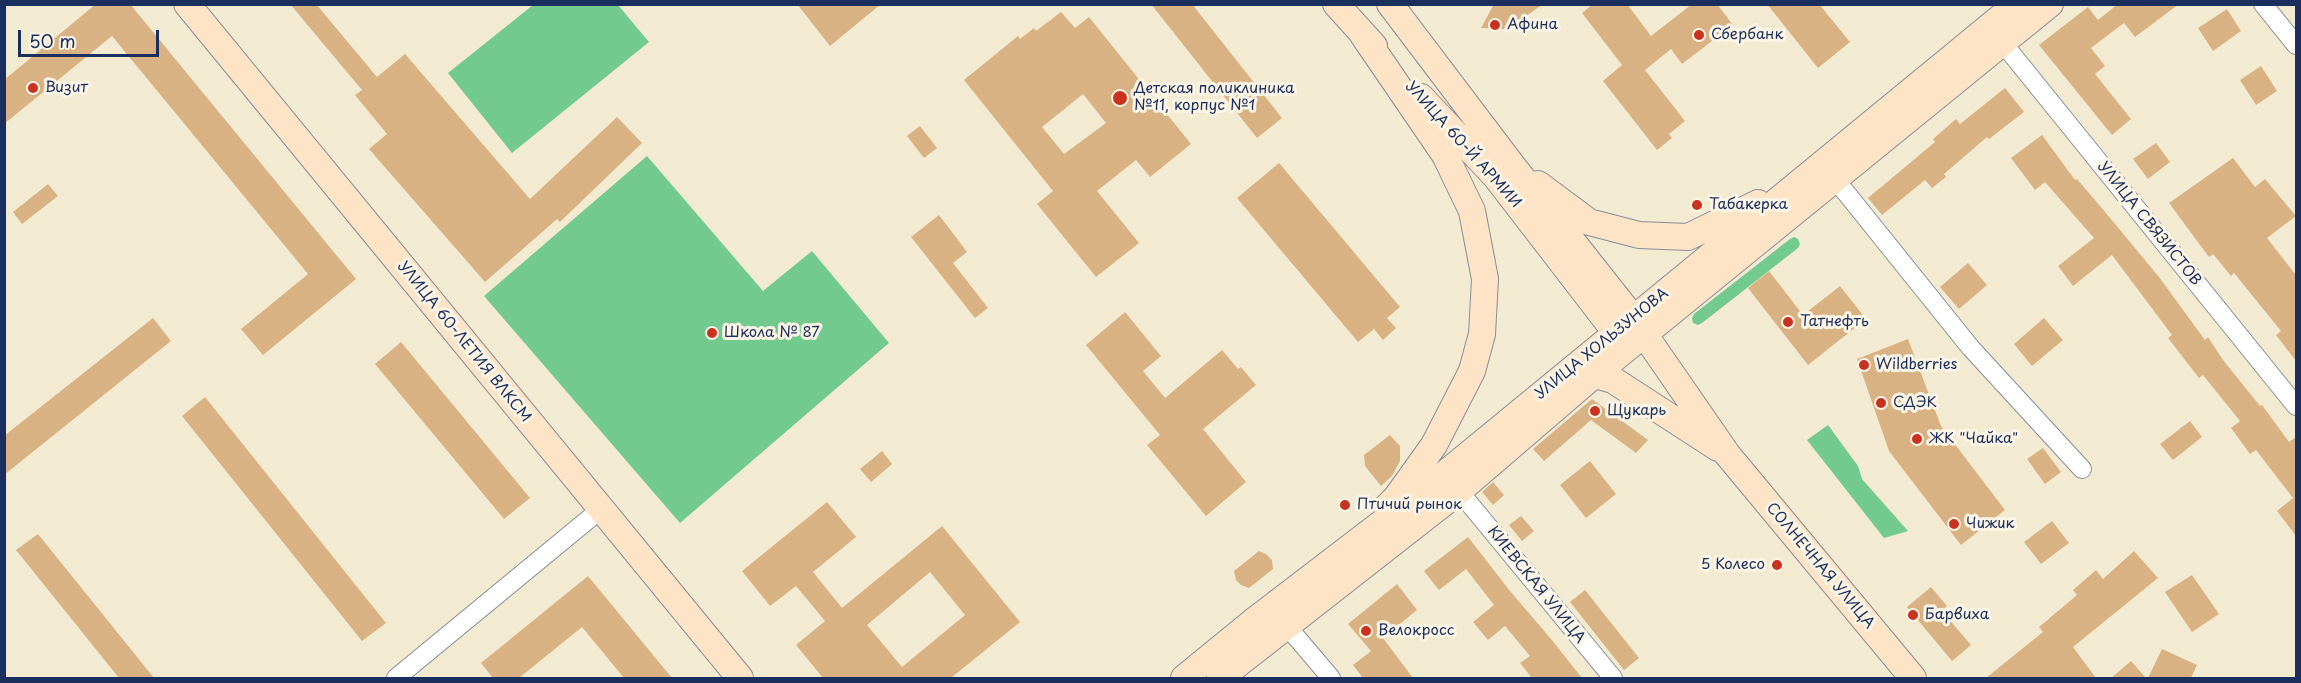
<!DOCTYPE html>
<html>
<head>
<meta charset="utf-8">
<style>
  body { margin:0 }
  #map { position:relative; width:2301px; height:683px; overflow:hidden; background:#f3ebd1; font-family:"Playpen Sans",sans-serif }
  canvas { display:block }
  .frame { position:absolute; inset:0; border:6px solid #1b2f5e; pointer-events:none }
  .scale { position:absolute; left:18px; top:30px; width:141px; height:27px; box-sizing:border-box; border:3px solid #1b2f5e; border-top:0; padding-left:8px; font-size:18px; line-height:21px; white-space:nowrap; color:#1b2f5e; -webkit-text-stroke:4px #fcf5e5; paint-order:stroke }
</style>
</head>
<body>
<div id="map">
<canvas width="2301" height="683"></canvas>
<div class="frame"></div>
<div class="scale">50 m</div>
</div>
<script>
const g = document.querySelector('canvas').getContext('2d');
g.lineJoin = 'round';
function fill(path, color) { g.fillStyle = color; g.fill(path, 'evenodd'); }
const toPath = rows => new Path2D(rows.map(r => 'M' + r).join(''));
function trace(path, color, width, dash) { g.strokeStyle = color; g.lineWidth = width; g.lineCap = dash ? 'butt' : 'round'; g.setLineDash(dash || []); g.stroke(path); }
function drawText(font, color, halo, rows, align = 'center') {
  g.font = font + ' "Playpen Sans",sans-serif'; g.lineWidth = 6; g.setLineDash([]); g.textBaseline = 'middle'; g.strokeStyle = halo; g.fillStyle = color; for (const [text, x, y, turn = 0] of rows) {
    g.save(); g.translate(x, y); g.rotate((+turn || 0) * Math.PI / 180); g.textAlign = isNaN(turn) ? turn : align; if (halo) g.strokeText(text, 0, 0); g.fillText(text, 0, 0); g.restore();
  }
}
fill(toPath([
  [533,5,618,5,649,42,512,153,448,73],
  [647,156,763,291,812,251,889,343,680,523,484,296],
  [1794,237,1798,239,1800,244,1798,248,1702,323,1698,325,1693,323,1692,318,1694,314,1790,239],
  [1828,425,1858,466,1862,479,1908,531,1884,538,1807,440]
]), '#73ca8f');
fill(toPath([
  [96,4,130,4,356,279,263,355,241,329,308,274,112,36,4,124,4,80],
  [290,4,316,4,377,77,405,54,530,199,617,117,642,143,560,222,557,219,485,282,369,149,387,134,355,95,362,90],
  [797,4,881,4,830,46],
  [1151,4,1192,4,1282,118,1257,138],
  [1494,4,1543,4,1508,29,1481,28],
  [1593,4,1627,4,1651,36,1692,4,1717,4,1733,25,1682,64,1671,49,1645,70,1685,121,1669,134,1672,138,1657,150,1603,81,1622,65,1582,13],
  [1767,4,1819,4,1850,42,1818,68],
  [2118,4,2179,4,2135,37,2124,23,2091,48,2105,66,2095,74,2131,119,2112,135,2039,45,2088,7,2098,20],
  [2227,9,2241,31,2213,51,2198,28],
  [1061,12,1075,28,1089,17,1191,144,1150,177,1136,160,1097,191,1139,243,1096,277,1037,204,1053,191,964,80,1018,36,1020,39,1034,28,1036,31],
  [1083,94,1106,123,1064,154,1042,127],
  [2261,66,2277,91,2256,105,2240,80],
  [2005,88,2024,112,1989,139,1987,137,1944,174,1946,177,1932,188,1925,180,1882,215,1868,198,1935,142,1933,139,1956,119,1960,124],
  [920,126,937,148,924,158,907,136],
  [2042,135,2075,180,2077,179,2106,213,2159,277,2205,340,2208,337,2223,360,2260,406,2262,405,2289,442,2296,437,2296,536,2277,511,2293,498,2256,450,2250,454,2231,428,2240,421,2203,375,2199,378,2168,338,2172,335,2112,255,2073,286,2058,266,2094,238,2045,182,2035,190,2011,158],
  [2156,143,2170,162,2148,179,2133,159],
  [2233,158,2255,187,2265,179,2296,216,2267,238,2296,275,2296,361,2276,335,2281,331,2234,273,2231,276,2213,254,2209,257,2169,203],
  [1279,163,1400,307,1387,318,1396,328,1383,340,1374,329,1358,342,1237,198],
  [48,184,58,196,22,224,13,212],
  [939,215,967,252,953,263,988,308,975,318,911,237],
  [1968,263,1987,285,1959,309,1940,287],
  [1769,271,1803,315,1840,286,1866,319,1808,365,1748,288],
  [1125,312,1161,356,1143,371,1165,398,1222,350,1238,369,1241,367,1256,385,1203,429,1246,482,1206,516,1147,445,1160,435,1086,345],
  [153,318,171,341,4,475,4,436],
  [2044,318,2063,340,2032,366,2014,344],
  [1908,339,1941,426,2005,510,1961,545,1889,451,1857,359],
  [401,342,530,498,504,519,375,364],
  [205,397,386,623,362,641,182,416],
  [1592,399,1648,440,1636,453,1591,420,1544,461,1533,449],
  [2190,421,2202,437,2173,460,2160,444],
  [1390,435,1400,446,1400,461,1392,476,1381,486,1365,466,1364,455],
  [2043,448,2061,472,2045,484,2027,459],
  [882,451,892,464,871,482,860,469],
  [1590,461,1616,494,1586,518,1560,485],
  [1493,482,1504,495,1493,505,1482,492],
  [827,502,856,537,813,572,842,608,942,526,1020,622,951,678,823,678,796,645,825,621,796,586,770,606,742,571],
  [930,572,965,615,902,667,867,625],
  [1521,516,1534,531,1522,541,1509,525],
  [2052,521,2069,543,2041,564,2024,542],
  [38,534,154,678,119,678,16,550],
  [1468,537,1510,591,1551,639,1582,678,1532,678,1520,663,1530,656,1505,626,1488,640,1473,622,1494,605,1466,569,1439,590,1424,571],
  [1259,551,1266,554,1272,560,1273,569,1249,588,1241,585,1236,580,1234,571],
  [2134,551,2158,578,2073,647,2096,678,1986,678,2043,632,2039,627,2077,595,2073,590,2096,570,2103,579],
  [2192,575,2219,614,2192,632,2165,592],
  [588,576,672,678,624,678,582,627,519,678,493,678,481,663],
  [1397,584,1417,610,1383,638,1413,678,1363,678,1353,665,1371,651,1348,624],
  [1931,587,1947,606,1942,611,1971,645,1952,661,1907,607],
  [1585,590,1639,658,1624,670,1570,602],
  [2162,649,2197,665,2191,678,2148,678],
  [2131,661,2146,678,2111,678]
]), '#d9b284');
const street = toPath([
  [2263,4,2296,45],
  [2002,42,2296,406],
  [1835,179,1970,347,2082,469],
  [1459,491,1613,678],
  [1286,625,1331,678],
  [396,678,601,509]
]);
const secondary = toPath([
  [187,4,740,678],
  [1336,4,1374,46],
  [1390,4,1512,165,1633,318,1727,454,1913,678],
  [1363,35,1445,155,1472,211,1485,279,1482,334,1472,371,1434,445,1396,498,1387,507],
  [1421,97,1496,177,1627,347],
  [1538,184,1589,222,1639,235,1688,237,1758,203],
  [1581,371,1613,380,1718,448],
  [1184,678,1255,620,1430,486,2017,4],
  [1220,678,1459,491,1594,375,2050,4]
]);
trace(street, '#878d98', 20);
trace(secondary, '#878d98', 28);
trace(street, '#fff', 18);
trace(secondary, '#fee4c6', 26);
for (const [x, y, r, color] of [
  [1495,25,6,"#c8321e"],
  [1699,35,6,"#c8321e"],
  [33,88,6,"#c8321e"],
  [1120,98,8,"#c8321e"],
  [1697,205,6,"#c8321e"],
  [1788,322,6,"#c8321e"],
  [712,333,6,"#c8321e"],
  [1864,365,6,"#c8321e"],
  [1881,403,6,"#c8321e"],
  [1595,411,6,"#c8321e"],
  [1917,439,6,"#c8321e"],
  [1345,505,6,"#c8321e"],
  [1954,524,6,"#c8321e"],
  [1777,565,6,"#c8321e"],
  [1913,615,6,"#c8321e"],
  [1366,631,6,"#c8321e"]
]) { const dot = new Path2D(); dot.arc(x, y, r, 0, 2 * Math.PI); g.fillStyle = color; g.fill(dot); trace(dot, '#fcf5e5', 2); }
drawText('15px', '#1b2f5e', '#fcf5e5', [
  ["Афина",1507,25],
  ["Сбербанк",1711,35],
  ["Визит",45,88],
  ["Детская поликлиника",1134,89],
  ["№11, корпус №1",1134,106],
  ["Табакерка",1709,205],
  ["Татнефть",1800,322],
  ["Школа № 87",724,333],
  ["Wildberries",1876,365],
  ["СДЭК",1893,403],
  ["Щукарь",1607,411],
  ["ЖК \"Чайка\"",1929,439],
  ["Птичий рынок",1357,505],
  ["Чижик",1966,524],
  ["5 Колесо",1765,565,"right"],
  ["Барвиха",1925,615],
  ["Велокросс",1378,631]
], 'left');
drawText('15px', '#1b2f5e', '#fcf5e5', [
  ["УЛИЦА 60-Й АРМИИ",1463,145,48],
  ["УЛИЦА СВЯЗИСТОВ",2149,224,51],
  ["УЛИЦА 60-ЛЕТИЯ ВЛКСМ",464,342,51],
  ["УЛИЦА ХОЛЬЗУНОВА",1602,344,-39],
  ["СОЛНЕЧНАЯ УЛИЦА",1820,566,50],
  ["КИЕВСКАЯ УЛИЦА",1536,585,51]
]);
</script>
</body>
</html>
